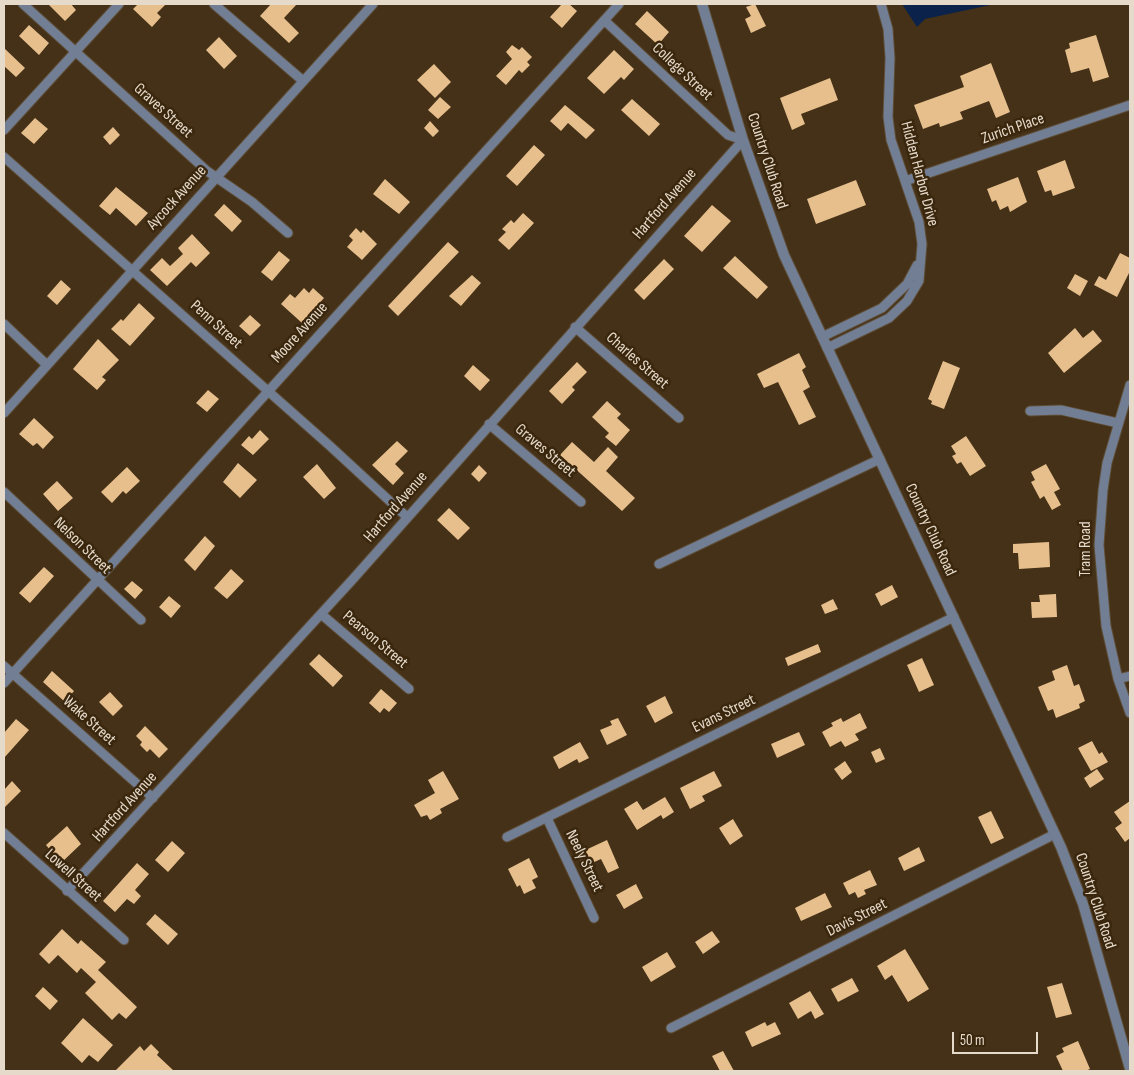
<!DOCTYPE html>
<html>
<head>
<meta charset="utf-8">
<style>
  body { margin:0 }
  #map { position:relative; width:1134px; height:1075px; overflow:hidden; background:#443118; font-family:"Sofia Sans Condensed",sans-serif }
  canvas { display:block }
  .frame { position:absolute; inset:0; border:5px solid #e6dacb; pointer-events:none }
  .scale { position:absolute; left:952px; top:1032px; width:86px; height:22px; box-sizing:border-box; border:2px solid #e6dacb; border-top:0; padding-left:6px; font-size:15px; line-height:18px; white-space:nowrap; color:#e6dacb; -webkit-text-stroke:4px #3a270d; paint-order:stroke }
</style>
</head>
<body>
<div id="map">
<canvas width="1134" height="1075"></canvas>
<div class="frame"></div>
<div class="scale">50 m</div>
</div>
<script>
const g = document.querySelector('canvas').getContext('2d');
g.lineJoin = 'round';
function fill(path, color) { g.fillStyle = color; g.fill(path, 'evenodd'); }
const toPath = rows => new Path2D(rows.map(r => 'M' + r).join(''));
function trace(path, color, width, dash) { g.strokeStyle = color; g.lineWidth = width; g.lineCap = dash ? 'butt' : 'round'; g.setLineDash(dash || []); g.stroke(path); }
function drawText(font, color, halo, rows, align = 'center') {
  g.font = font + ' "Sofia Sans Condensed",sans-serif'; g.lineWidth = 5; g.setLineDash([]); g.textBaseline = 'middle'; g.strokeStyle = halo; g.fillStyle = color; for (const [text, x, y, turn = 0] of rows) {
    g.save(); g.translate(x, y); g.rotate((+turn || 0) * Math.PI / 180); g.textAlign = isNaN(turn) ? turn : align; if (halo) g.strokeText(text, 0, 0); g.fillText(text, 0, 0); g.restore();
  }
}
fill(toPath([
  [902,4,995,4,925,19,917,27]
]), '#0b224a');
fill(toPath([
  [48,4,71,4,76,10,65,21],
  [138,4,166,4,157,13,161,17,152,27,133,9],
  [271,4,297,4,284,18,299,33,289,43,260,16],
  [562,4,569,4,577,11,562,28,550,17],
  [755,4,766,26,751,33,745,19,751,16,746,7],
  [647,11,669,32,658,45,635,24],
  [29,25,49,43,39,55,19,36],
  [1096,35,1109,77,1093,82,1089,68,1071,73,1065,50,1070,48,1069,43],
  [219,37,237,56,224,69,206,50],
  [512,45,519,50,522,47,532,57,527,62,530,65,522,73,519,70,506,85,496,76,512,59,506,52],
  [4,48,25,68,16,77,4,66],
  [614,50,634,69,624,80,621,77,604,94,587,78],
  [991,63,1010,112,996,118,989,101,960,112,963,119,940,127,939,123,923,129,914,105,964,87,960,76],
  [434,64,451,82,435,98,417,80],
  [830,78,838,100,801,114,805,124,792,130,780,98],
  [440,97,451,107,438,119,428,110],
  [632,99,660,124,649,136,621,110],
  [565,105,595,130,586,139,568,123,561,131,550,121],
  [35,118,48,129,34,144,21,133],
  [430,121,439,131,433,137,424,128],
  [113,127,120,135,110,145,103,137],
  [534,145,545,155,517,186,506,176],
  [1065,160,1075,188,1053,196,1051,190,1045,192,1037,171],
  [1018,177,1027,202,1010,212,1008,206,1000,210,996,200,992,202,987,189],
  [385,179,410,202,399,214,373,194],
  [856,180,866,205,816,224,807,199],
  [116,187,148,213,136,226,116,208,110,215,99,206],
  [224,204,242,221,232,232,214,215],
  [712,205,731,221,702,252,684,236],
  [523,213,534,223,509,250,498,240,506,232,502,229,511,220,514,223],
  [356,228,361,233,363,230,377,244,362,260,347,247,353,240,349,236],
  [192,234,210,253,196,267,191,262,167,286,150,270,162,258,170,266,183,254,178,248],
  [448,242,459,252,398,316,388,306],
  [279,251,290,260,272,281,261,272],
  [1120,253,1130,258,1130,271,1117,297,1094,285,1099,276,1106,280],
  [735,256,768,287,757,299,723,268],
  [664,259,674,269,644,300,634,290],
  [1075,274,1088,281,1080,296,1067,288],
  [472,275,481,283,461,306,449,296],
  [61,280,71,289,57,305,47,296],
  [304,288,309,293,313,288,324,298,317,306,320,309,309,321,306,318,302,323,281,304,290,294,295,298],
  [139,303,155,318,130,346,111,329,121,319,123,321],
  [250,315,261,325,250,336,239,326],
  [1075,328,1083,338,1093,330,1102,341,1064,373,1048,353],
  [98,339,119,360,102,377,106,380,97,390,73,369],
  [799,353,806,367,802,370,810,387,803,391,816,417,799,425,778,382,764,388,757,374],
  [943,361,960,368,944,409,931,404,932,401,928,399],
  [577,362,587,372,572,387,575,390,562,404,549,391],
  [473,365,490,380,480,391,464,376],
  [208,390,219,399,207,412,196,403],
  [607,401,621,414,617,418,630,430,616,446,605,437,609,433,592,417],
  [34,418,54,437,43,449,37,443,33,446,19,434],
  [260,430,269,439,253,455,241,445,249,436,252,439],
  [966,436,986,466,970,476,961,462,957,464,952,456,956,454,951,446],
  [397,441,408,451,395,464,404,473,393,485,372,465],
  [572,442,594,462,608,447,618,457,606,471,635,498,622,511,560,455],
  [238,463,257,480,240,498,223,482],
  [317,464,336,488,324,499,303,477],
  [1046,464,1060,489,1054,492,1061,505,1052,510,1044,496,1040,499,1031,482,1035,480,1031,472],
  [479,465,487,473,479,482,471,474],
  [127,467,140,481,126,494,123,491,112,503,101,492],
  [57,481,73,498,58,511,43,494],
  [449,508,470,528,458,540,437,520],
  [205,536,215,546,195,571,184,560],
  [1049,542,1050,567,1019,569,1018,553,1013,553,1013,544],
  [44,567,54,576,30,603,19,593],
  [231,569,244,581,227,599,214,588],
  [132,581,143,590,135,599,124,589],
  [892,585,898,597,881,606,875,594],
  [1056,594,1057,617,1032,618,1031,602,1040,602,1039,595],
  [169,596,181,606,171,618,159,607],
  [833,599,838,609,825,614,821,605],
  [818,644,821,652,788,666,785,658],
  [319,654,343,676,333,687,309,664],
  [922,658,934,685,919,692,907,665],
  [1067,665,1074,686,1079,684,1085,701,1079,704,1080,708,1056,718,1053,709,1048,711,1038,687,1055,680,1052,671],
  [52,671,74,691,65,702,43,682],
  [381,689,397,703,389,712,384,708,380,713,369,703],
  [110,692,123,706,113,716,99,702],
  [665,696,673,713,655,723,646,706],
  [860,713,867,728,855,734,859,740,845,747,841,741,830,747,822,732,833,726,831,723,841,718,843,722],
  [618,718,627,735,607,745,600,730,612,725,610,721],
  [16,719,29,730,4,758,4,733],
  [145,726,168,749,159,758,150,749,147,752,140,745,142,742,136,736],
  [799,732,805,745,777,758,771,744],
  [1092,741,1099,754,1102,752,1108,762,1091,771,1078,748],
  [580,742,589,758,579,763,577,759,559,769,553,757],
  [880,748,885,759,876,763,871,752],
  [845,761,852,772,842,780,834,769],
  [1097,769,1104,779,1090,788,1084,778],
  [443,771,459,799,440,809,442,813,430,820,427,815,421,817,414,805,435,793,428,780],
  [714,771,722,786,702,796,705,801,690,809,680,788],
  [12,781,21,791,4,808,4,790],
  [665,797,674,812,663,819,661,815,637,830,624,809,637,801,643,810],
  [1130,801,1130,838,1125,842,1115,828,1122,823,1114,812],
  [991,811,1004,838,991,844,978,817],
  [733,819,743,836,730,845,719,828],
  [67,826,81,844,61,863,46,845],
  [607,840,619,868,608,873,601,859,583,867,577,854],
  [172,841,185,853,168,872,155,860],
  [919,847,925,861,904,871,898,858],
  [529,858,538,877,532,880,536,888,524,894,520,885,517,887,508,869],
  [137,863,149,874,135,890,141,896,134,904,127,899,115,912,103,901],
  [870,870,877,885,864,890,866,894,858,898,855,892,849,895,843,883],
  [636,884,643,898,624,909,616,895],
  [825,893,832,907,801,921,795,908],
  [155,914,178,934,168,945,146,924],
  [62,929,78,944,81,940,106,962,98,970,137,1007,126,1019,119,1013,112,1020,85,993,96,982,81,968,77,973,58,955,49,964,39,954],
  [712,931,720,942,703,954,695,942],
  [905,949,929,989,908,1002,892,975,885,980,877,966],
  [667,952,676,967,651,982,642,967],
  [852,978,859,991,838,1002,831,989],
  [1062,983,1072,1014,1056,1018,1047,987],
  [43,987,58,1001,50,1010,35,996],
  [810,991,824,1014,815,1019,811,1011,798,1019,789,1003],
  [83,1018,113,1045,98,1062,89,1055,82,1063,61,1043],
  [765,1022,767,1026,775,1022,781,1034,752,1047,745,1032],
  [1078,1041,1090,1069,1085,1071,1063,1071,1056,1056,1064,1052,1062,1048],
  [151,1044,159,1052,157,1055,174,1071,115,1071,140,1046,144,1051],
  [723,1051,734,1071,720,1071,712,1056]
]), '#e7bf8d');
const minor = toPath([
  [23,4,207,171,252,202,288,233],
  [214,4,302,80],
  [4,130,119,4],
  [4,157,330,446,407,517],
  [905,181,1130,105],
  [4,324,47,365],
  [575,327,679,418],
  [822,337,882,308,907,284,917,265],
  [827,348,889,318,907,301,919,281,922,244,919,222,891,140,888,117,890,58,888,29,881,4],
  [1130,385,1107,463,1103,490,1099,545,1106,626,1118,679,1130,713],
  [1030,411,1061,410,1118,423],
  [4,413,373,4],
  [489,424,581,502],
  [4,492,141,620],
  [659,564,880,459],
  [321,614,409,689],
  [4,666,153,798],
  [1118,679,1130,676],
  [4,683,619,4],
  [547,818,594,918],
  [4,833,124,940],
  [507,837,954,617],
  [67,891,353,579,743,140,728,135,605,21],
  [671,1028,1055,834]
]);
const tertiary = toPath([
  [702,4,743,140,784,255,1061,847,1083,904,1130,1069]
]);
trace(minor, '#5e4c35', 11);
trace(tertiary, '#5e4c35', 12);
trace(minor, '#717e93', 9);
trace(tertiary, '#717e93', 10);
drawText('16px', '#e6dacb', '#3a270d', [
  ["College Street",682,72,43],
  ["Graves Street",163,111,42],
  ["Zurich Place",1013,129,-19],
  ["Country Club Road",767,161,72],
  ["Hidden Harbor Drive",919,174,75],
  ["Aycock Avenue",177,198,-48],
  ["Hartford Avenue",665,204,-49],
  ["Penn Street",216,325,42],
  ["Moore Avenue",300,333,-48],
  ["Charles Street",637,361,41],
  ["Graves Street",545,451,40],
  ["Hartford Avenue",396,507,-49],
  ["Country Club Road",930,530,65],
  ["Nelson Street",82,546,44],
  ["Tram Road",1086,549,-90],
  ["Pearson Street",375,640,40],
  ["Evans Street",724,714,-26],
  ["Wake Street",89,721,42],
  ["Hartford Avenue",125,807,-48],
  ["Neely Street",584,861,64],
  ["Lowell Street",73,876,42],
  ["Country Club Road",1095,901,72],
  ["Davis Street",857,918,-27]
]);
</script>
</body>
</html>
